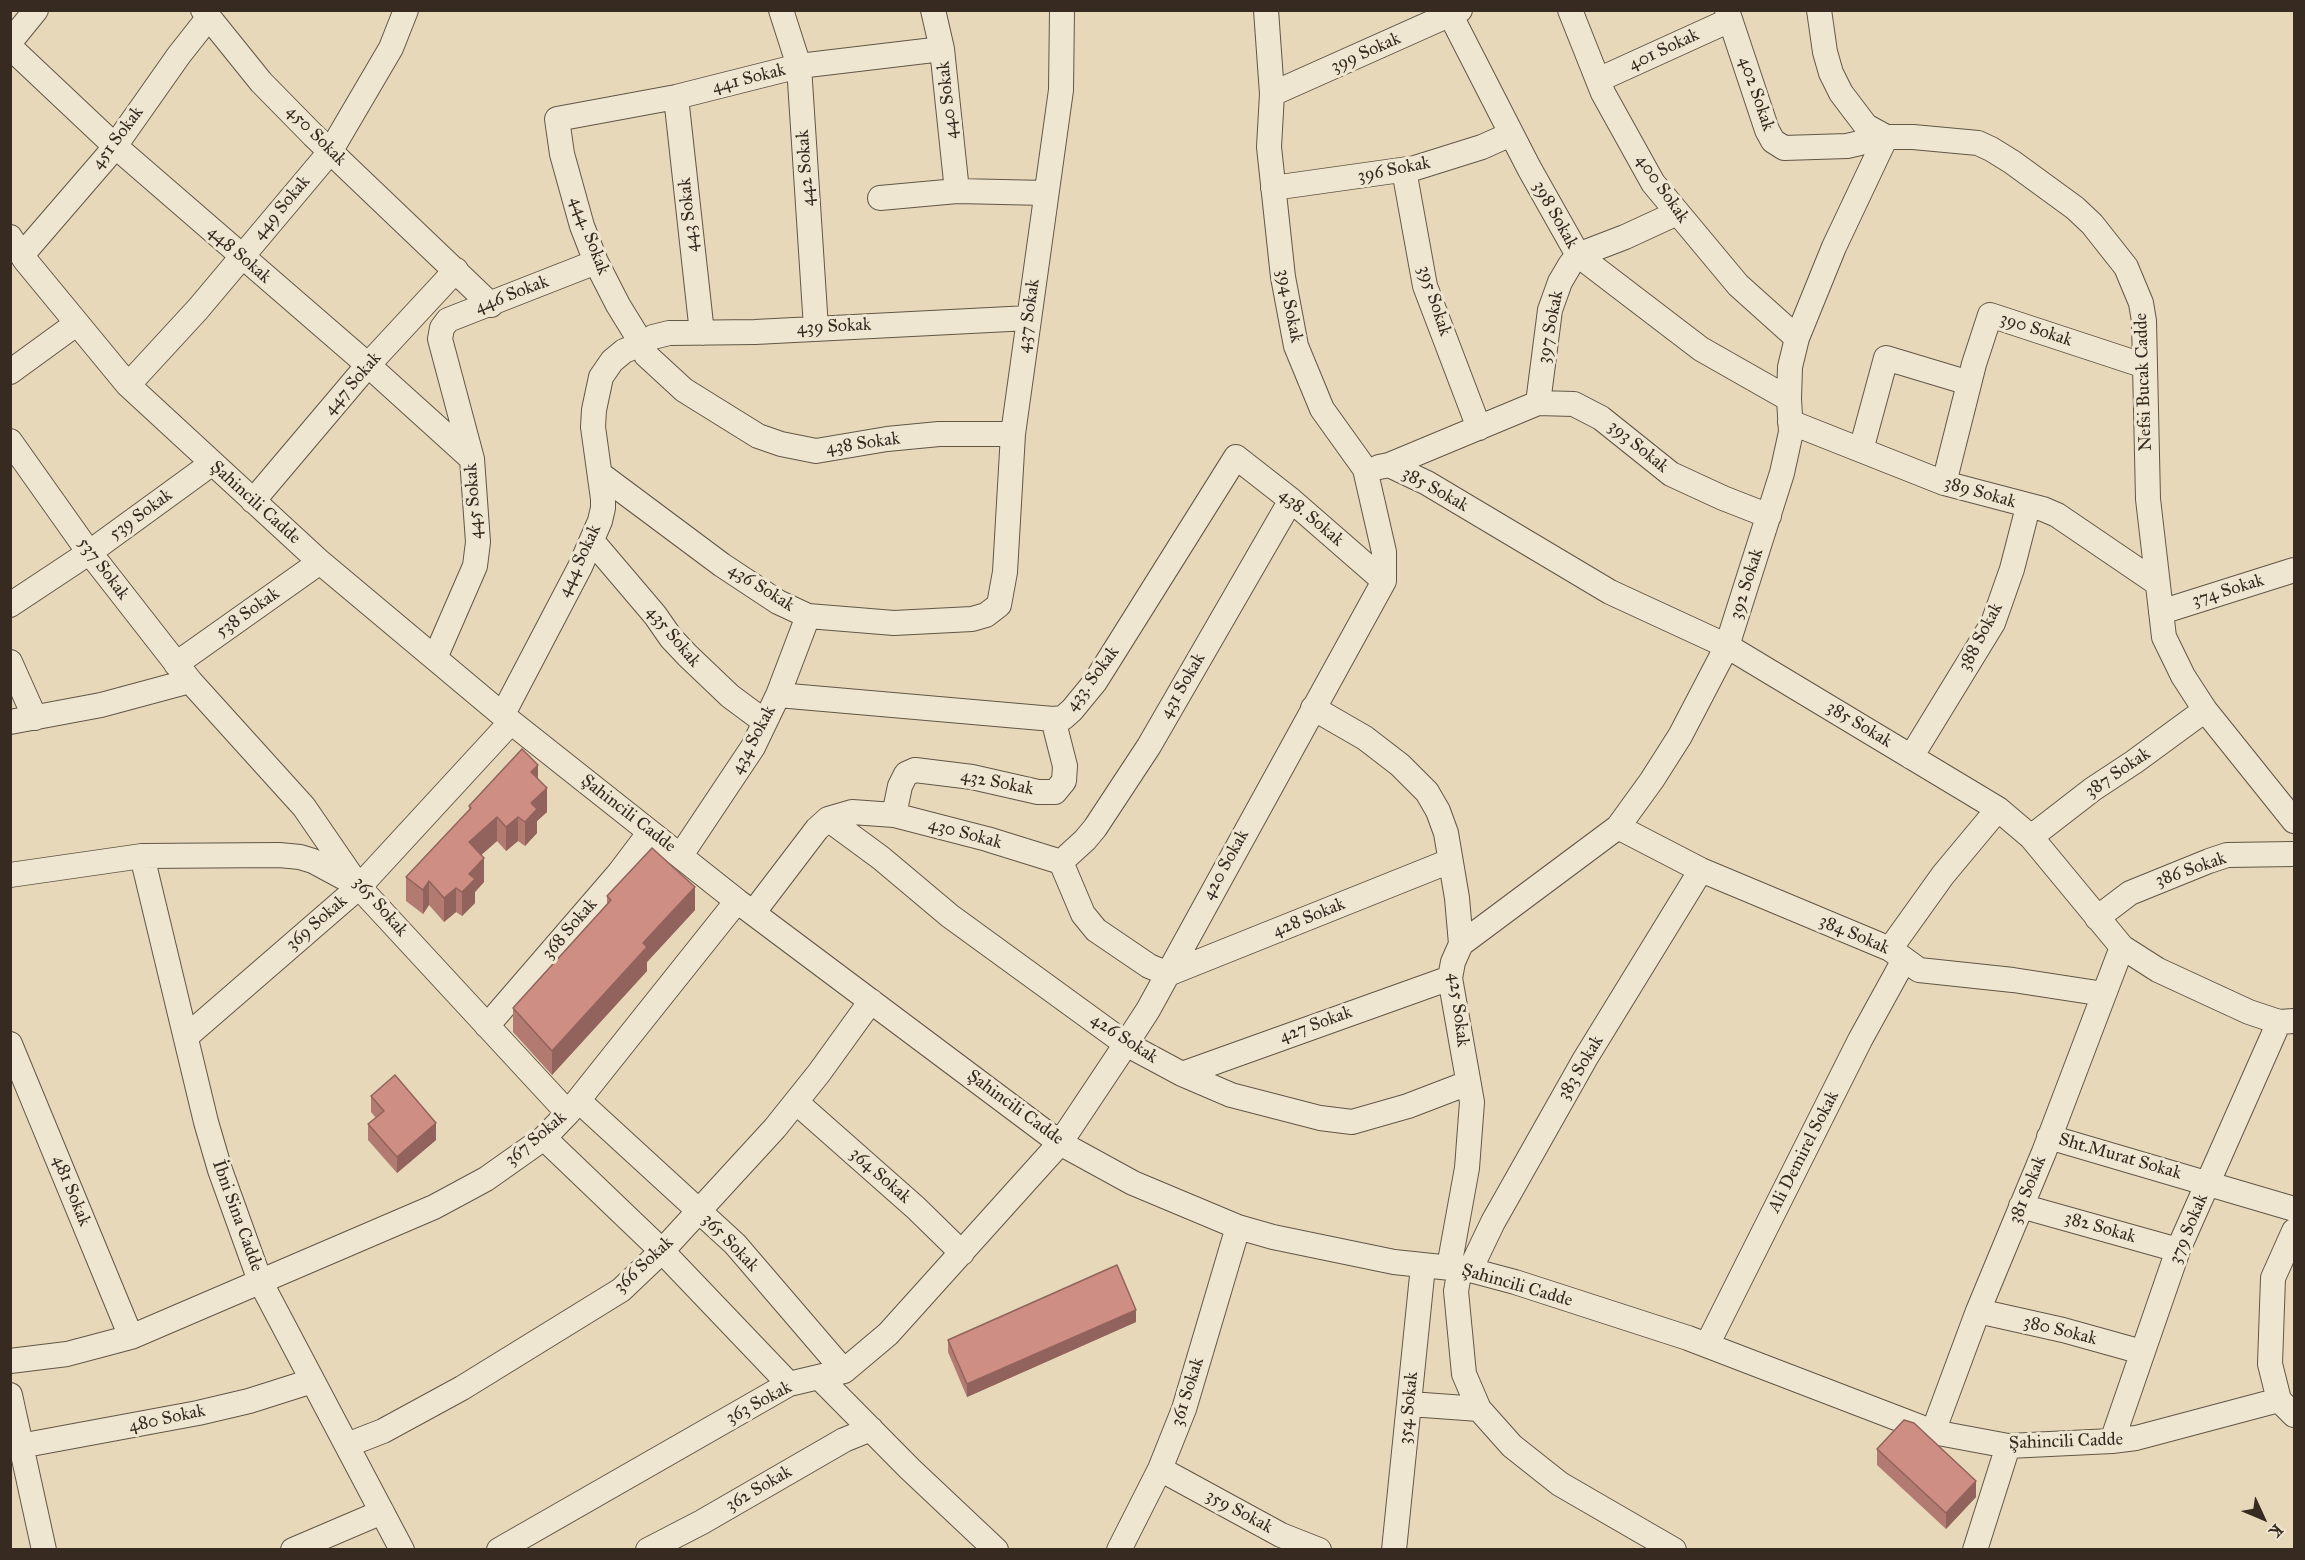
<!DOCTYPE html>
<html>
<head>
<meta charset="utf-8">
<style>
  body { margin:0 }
  #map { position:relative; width:2305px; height:1560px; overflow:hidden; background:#e6d8b9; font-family:"IM FELL Great Primer",serif }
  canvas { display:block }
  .frame { position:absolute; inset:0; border:12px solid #362a21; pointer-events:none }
  .north { position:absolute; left:2233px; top:1488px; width:60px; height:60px; -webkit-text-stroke:4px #efe6d2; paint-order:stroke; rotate:134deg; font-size:16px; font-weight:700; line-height:24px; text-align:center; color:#362a21 }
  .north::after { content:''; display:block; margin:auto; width:21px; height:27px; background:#362a21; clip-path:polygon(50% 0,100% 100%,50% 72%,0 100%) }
</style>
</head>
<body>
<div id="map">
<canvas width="2305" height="1560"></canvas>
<div class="frame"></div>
<div class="north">K</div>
</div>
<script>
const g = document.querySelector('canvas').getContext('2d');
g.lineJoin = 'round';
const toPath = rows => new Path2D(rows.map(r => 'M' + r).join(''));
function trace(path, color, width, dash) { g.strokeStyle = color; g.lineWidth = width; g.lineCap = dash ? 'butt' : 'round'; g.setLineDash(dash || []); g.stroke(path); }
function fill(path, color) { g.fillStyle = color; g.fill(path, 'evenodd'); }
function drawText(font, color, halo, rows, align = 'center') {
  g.font = font + ' "IM FELL Great Primer",serif'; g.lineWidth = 6; g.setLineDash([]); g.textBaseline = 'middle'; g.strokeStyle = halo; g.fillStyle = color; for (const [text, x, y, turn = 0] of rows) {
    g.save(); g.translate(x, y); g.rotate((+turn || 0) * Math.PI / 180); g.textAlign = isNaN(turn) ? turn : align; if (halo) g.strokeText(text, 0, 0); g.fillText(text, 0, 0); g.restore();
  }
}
const minor = toPath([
  [203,10,261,82,313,135,491,305],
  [781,10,799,66,816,328],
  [933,10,942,49,957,191],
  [1448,10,1529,168,1578,255,1701,349,1789,399],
  [1570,10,1603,93,1653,183,1738,285,1797,338],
  [1727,10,1767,130,1773,141,1784,148,1847,146,1860,143,1879,133],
  [1819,10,1825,52,1831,73,1841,93,1866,126,1886,137,1913,137,1978,143,1991,149,2012,162,2075,208,2092,224,2126,267,2141,303,2144,321,2148,499,2164,637,2183,676,2205,710,2294,821],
  [10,42,36,10],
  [10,47,115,146,368,365,472,459],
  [942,49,799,66,676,97,557,119,562,154,582,226,596,262,618,305,642,344,646,355,684,390,758,436,781,444,816,451,887,439,939,434,1013,434],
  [1598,80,1730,20],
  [1272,94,1460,10],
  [676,97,702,333],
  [1404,170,1425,286,1479,428],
  [1273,188,1415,168,1482,147,1511,134],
  [880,198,957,191,1046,193],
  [10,237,25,260,128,385,320,562,511,722,737,901,1060,1143,1133,1183,1238,1227,1273,1237,1394,1262,1470,1270,1515,1282,1688,1338,1933,1432,2008,1446,2112,1441,2136,1438,2279,1400],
  [22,255,110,153,179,55,209,17],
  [10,372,76,324],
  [128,385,198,309,330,152,391,48,406,10],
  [1538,403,1550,310,1560,282,1570,265,1578,255,1625,237,1677,213],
  [1790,422,1944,483,2043,509,2057,515,2157,583],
  [10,441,83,544,190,681,304,807,359,887,568,1113],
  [1861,450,1886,358,1969,383],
  [1389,465,1427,483,1610,592,1727,646,1998,809,2031,837,2122,947,2158,970,2249,1012,2279,1022,2294,1021],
  [1379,467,1389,465,1538,403,1574,404,1601,418,1671,474,1723,498,1769,516],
  [600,474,722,565,778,602,808,616,894,623,972,619,986,615,999,605,1005,572,1013,434,1061,90,1062,10],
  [1944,483,1974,364,1990,315,2145,366],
  [253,501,368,365,456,270],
  [592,541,655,615,671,638,688,656,730,696,765,722],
  [10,605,90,552,211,464],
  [2161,612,2294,570],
  [435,658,475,566,478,542,472,459,440,339,442,328,448,320,596,262],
  [10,662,35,718],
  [176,664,320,562],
  [778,695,1053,719,1063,718,1072,710,1095,682,1236,457,1291,500,1384,581],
  [1313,708,1365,738,1400,765,1427,792,1438,811,1446,833,1457,898,1461,944,1453,962,1450,978,1472,1102,1467,1168,1449,1267],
  [503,714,580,567,600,521,603,508,603,499,593,427,594,410,601,377,612,361,624,351,642,344,653,337,669,333,755,332,1029,318],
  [10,722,101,705,190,681],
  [1911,757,1993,623,2012,569,2028,507],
  [894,815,900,786,906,774,915,770,972,777,1038,792,1055,792,1064,781,1065,766,1053,719],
  [828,819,881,858,950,916,1126,1044,1182,1074,1231,1095,1320,1118,1352,1122,1408,1106,1468,1083],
  [1618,827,1701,870,1890,949,1919,970,2013,980,2104,994],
  [2031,837,2093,789,2134,762,2205,710],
  [681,855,753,747,778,695,808,616],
  [142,856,206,1122,220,1170,260,1281,402,1550],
  [1061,862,1085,840,1095,828,1149,746,1291,500],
  [10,875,142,856,279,855,300,857,313,861,352,882],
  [753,913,817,829,828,819,852,812,894,815,987,839,1061,862,1083,914,1096,930,1149,966,1168,974,1450,861],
  [2097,918,2130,893,2209,861,2227,855,2294,854],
  [1461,944,1618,827,1652,780,1680,736,1727,646,1782,473,1791,432,1789,399,1790,367,1797,338,1834,247,1886,137],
  [1890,949,1943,875,1998,809],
  [487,1026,619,873,650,832],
  [187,1036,359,887,511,722],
  [10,1044,131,1337],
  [1182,1074,1450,978],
  [579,1101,735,1244,844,1371],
  [796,1102,916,1208,962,1253],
  [2049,1137,2294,1209],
  [544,1138,662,1251,789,1384],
  [2021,1206,2178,1250],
  [2294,1231,2273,1278,2270,1364,2279,1400,2294,1415],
  [1460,1269,1456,1291,1464,1374,1479,1409,1512,1446,1560,1484,1674,1550],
  [1470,1270,1493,1222,1585,1059,1701,870],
  [1978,1311,2063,1330,2142,1352],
  [1707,1345,1860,1040,1904,960],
  [10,1361,67,1354,131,1337,434,1207,486,1179,544,1138,568,1113,737,901],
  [819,1377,910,1469,996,1550],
  [10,1395,44,1550],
  [1410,1404,1479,1409],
  [1933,1432,1978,1311,2044,1152,2122,947],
  [2112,1441,2178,1250,2279,1022],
  [347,1445,383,1431,462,1388,621,1290,662,1251,775,1128,819,1073,871,1001],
  [20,1446,198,1413,249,1401,312,1381],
  [1160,1469,1281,1535,1319,1550],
  [293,1550,382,1512],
  [499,1550,789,1384,844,1371,888,1334,1060,1143,1126,1044,1148,1010,1384,581,1384,552,1365,469,1322,409,1296,346,1283,277,1269,147,1272,94,1266,10],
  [648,1550,702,1522,844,1440,871,1429],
  [1119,1550,1160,1469,1184,1409,1238,1227],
  [1394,1550,1423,1266],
  [1975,1550,2008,1446]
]);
trace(minor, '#625647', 26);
trace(minor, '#efe6d2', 24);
fill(toPath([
  [538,780,547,812,537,821,537,833,525,846,518,841,506,851,497,841,481,855,484,882,475,892,475,903,462,916,456,912,444,922,429,905,423,914,406,901,406,877,469,811,469,806],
  [607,896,695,910,647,962,647,971,552,1075,513,1032,513,1008,607,905],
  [371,1096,436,1140,397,1173,368,1140,368,1124,376,1118,371,1112],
  [1136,1322,967,1397,948,1352,948,1340],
  [1877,1449,1976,1497,1946,1529,1877,1465]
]), '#b27a71');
fill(toPath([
  [538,765,538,789,531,772],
  [547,788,547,812,537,821,537,833,525,846,525,822,531,803],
  [497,817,497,841,469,866,469,842],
  [518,817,518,841,506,851,506,827],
  [484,858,484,882,475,892,475,903,462,916,462,892,469,874],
  [429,881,429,905,423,914,423,890],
  [695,887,695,910,647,962,647,971,552,1075,552,1051,643,943],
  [456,888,456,912,444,922,444,898],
  [436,1123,436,1140,397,1173,397,1157],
  [1136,1310,1136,1322,967,1397,967,1384],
  [1976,1481,1976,1497,1946,1529,1946,1513]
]), '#91635c');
const building = toPath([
  [522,749,538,765,531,772,547,788,531,803,537,809,525,822,518,817,506,827,497,817,469,842,484,858,469,874,475,879,462,892,456,888,444,898,429,881,423,890,406,877,471,808,469,806,522,749],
  [652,848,695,887,643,943,647,947,552,1051,513,1008,611,900,607,896,652,848],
  [395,1075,436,1123,397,1157,368,1124,384,1111,371,1096,395,1075],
  [1117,1265,1136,1310,967,1384,948,1340,1117,1265],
  [1904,1420,1914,1423,1976,1481,1946,1513,1877,1449,1904,1420]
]);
fill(building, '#cf8e83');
trace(building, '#91635c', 1.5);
drawText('18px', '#362a21', '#efe6d2', [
  ["401 Sokak",1664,50,-25],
  ["399 Sokak",1366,53,-24],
  ["441 Sokak",749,79,-14],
  ["402 Sokak",1756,94,71],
  ["440 Sokak",948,100,-96],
  ["450 Sokak",316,136,45],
  ["451 Sokak",118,138,-53],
  ["442 Sokak",806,168,-94],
  ["396 Sokak",1394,170,-11],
  ["400 Sokak",1662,189,55],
  ["449 Sokak",282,208,-50],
  ["443 Sokak",689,215,-96],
  ["398 Sokak",1555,215,61],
  ["444. Sokak",589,236,69],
  ["448 Sokak",239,255,41],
  ["446 Sokak",512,295,-21],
  ["395 Sokak",1434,301,72],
  ["394 Sokak",1289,306,79],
  ["437 Sokak",1029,316,-82],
  ["439 Sokak",834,327,-3],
  ["397 Sokak",1551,327,-79],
  ["390 Sokak",2036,330,18],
  ["Nefsi Bucak Cadde",2144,382,-92],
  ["447 Sokak",353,384,-49],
  ["438 Sokak",863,444,-8],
  ["393 Sokak",1638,447,39],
  ["385 Sokak",1435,490,29],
  ["389 Sokak",1980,493,16],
  ["445 Sokak",474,501,-94],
  ["Şahincili Cadde",255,503,42],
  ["539 Sokak",141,515,-36],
  ["438. Sokak",1311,518,40],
  ["444 Sokak",580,561,-65],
  ["537 Sokak",103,569,53],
  ["392 Sokak",1747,584,-72],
  ["436 Sokak",761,588,32],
  ["374 Sokak",2228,591,-17],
  ["538 Sokak",248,613,-35],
  ["435 Sokak",673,637,50],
  ["388 Sokak",1981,637,-62],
  ["433. Sokak",1093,679,-53],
  ["431 Sokak",1183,686,-60],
  ["385 Sokak",1859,725,31],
  ["434 Sokak",754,740,-62],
  ["387 Sokak",2118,773,-34],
  ["432 Sokak",997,783,11],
  ["Şahincili Cadde",628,814,38],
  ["430 Sokak",965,834,15],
  ["420 Sokak",1226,865,-61],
  ["386 Sokak",2191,870,-19],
  ["365 Sokak",380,907,49],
  ["428 Sokak",1309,918,-22],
  ["369 Sokak",317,923,-41],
  ["368 Sokak",570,929,-49],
  ["384 Sokak",1854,935,23],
  ["425 Sokak",1458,1010,83],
  ["427 Sokak",1316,1025,-20],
  ["426 Sokak",1124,1039,33],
  ["383 Sokak",1581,1068,-59],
  ["Şahincili Cadde",1015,1108,36],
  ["367 Sokak",536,1139,-40],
  ["Ali Demirel Sokak",1804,1152,-63],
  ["Sht.Murat Sokak",2120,1157,16],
  ["364 Sokak",880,1176,41],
  ["381 Sokak",2028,1190,-68],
  ["481 Sokak",71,1191,68],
  ["İbni Sina Cadde",237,1216,70],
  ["382 Sokak",2100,1228,16],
  ["379 Sokak",2189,1229,-67],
  ["365 Sokak",730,1243,46],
  ["366 Sokak",644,1265,-43],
  ["Şahincili Cadde",1517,1286,16],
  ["380 Sokak",2060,1331,14],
  ["361 Sokak",1188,1392,-72],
  ["363 Sokak",759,1403,-28],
  ["354 Sokak",1409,1408,-84],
  ["480 Sokak",167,1419,-12],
  ["Şahincili Cadde",2066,1442,-2],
  ["362 Sokak",759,1489,-30],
  ["359 Sokak",1239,1512,28]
]);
</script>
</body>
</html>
